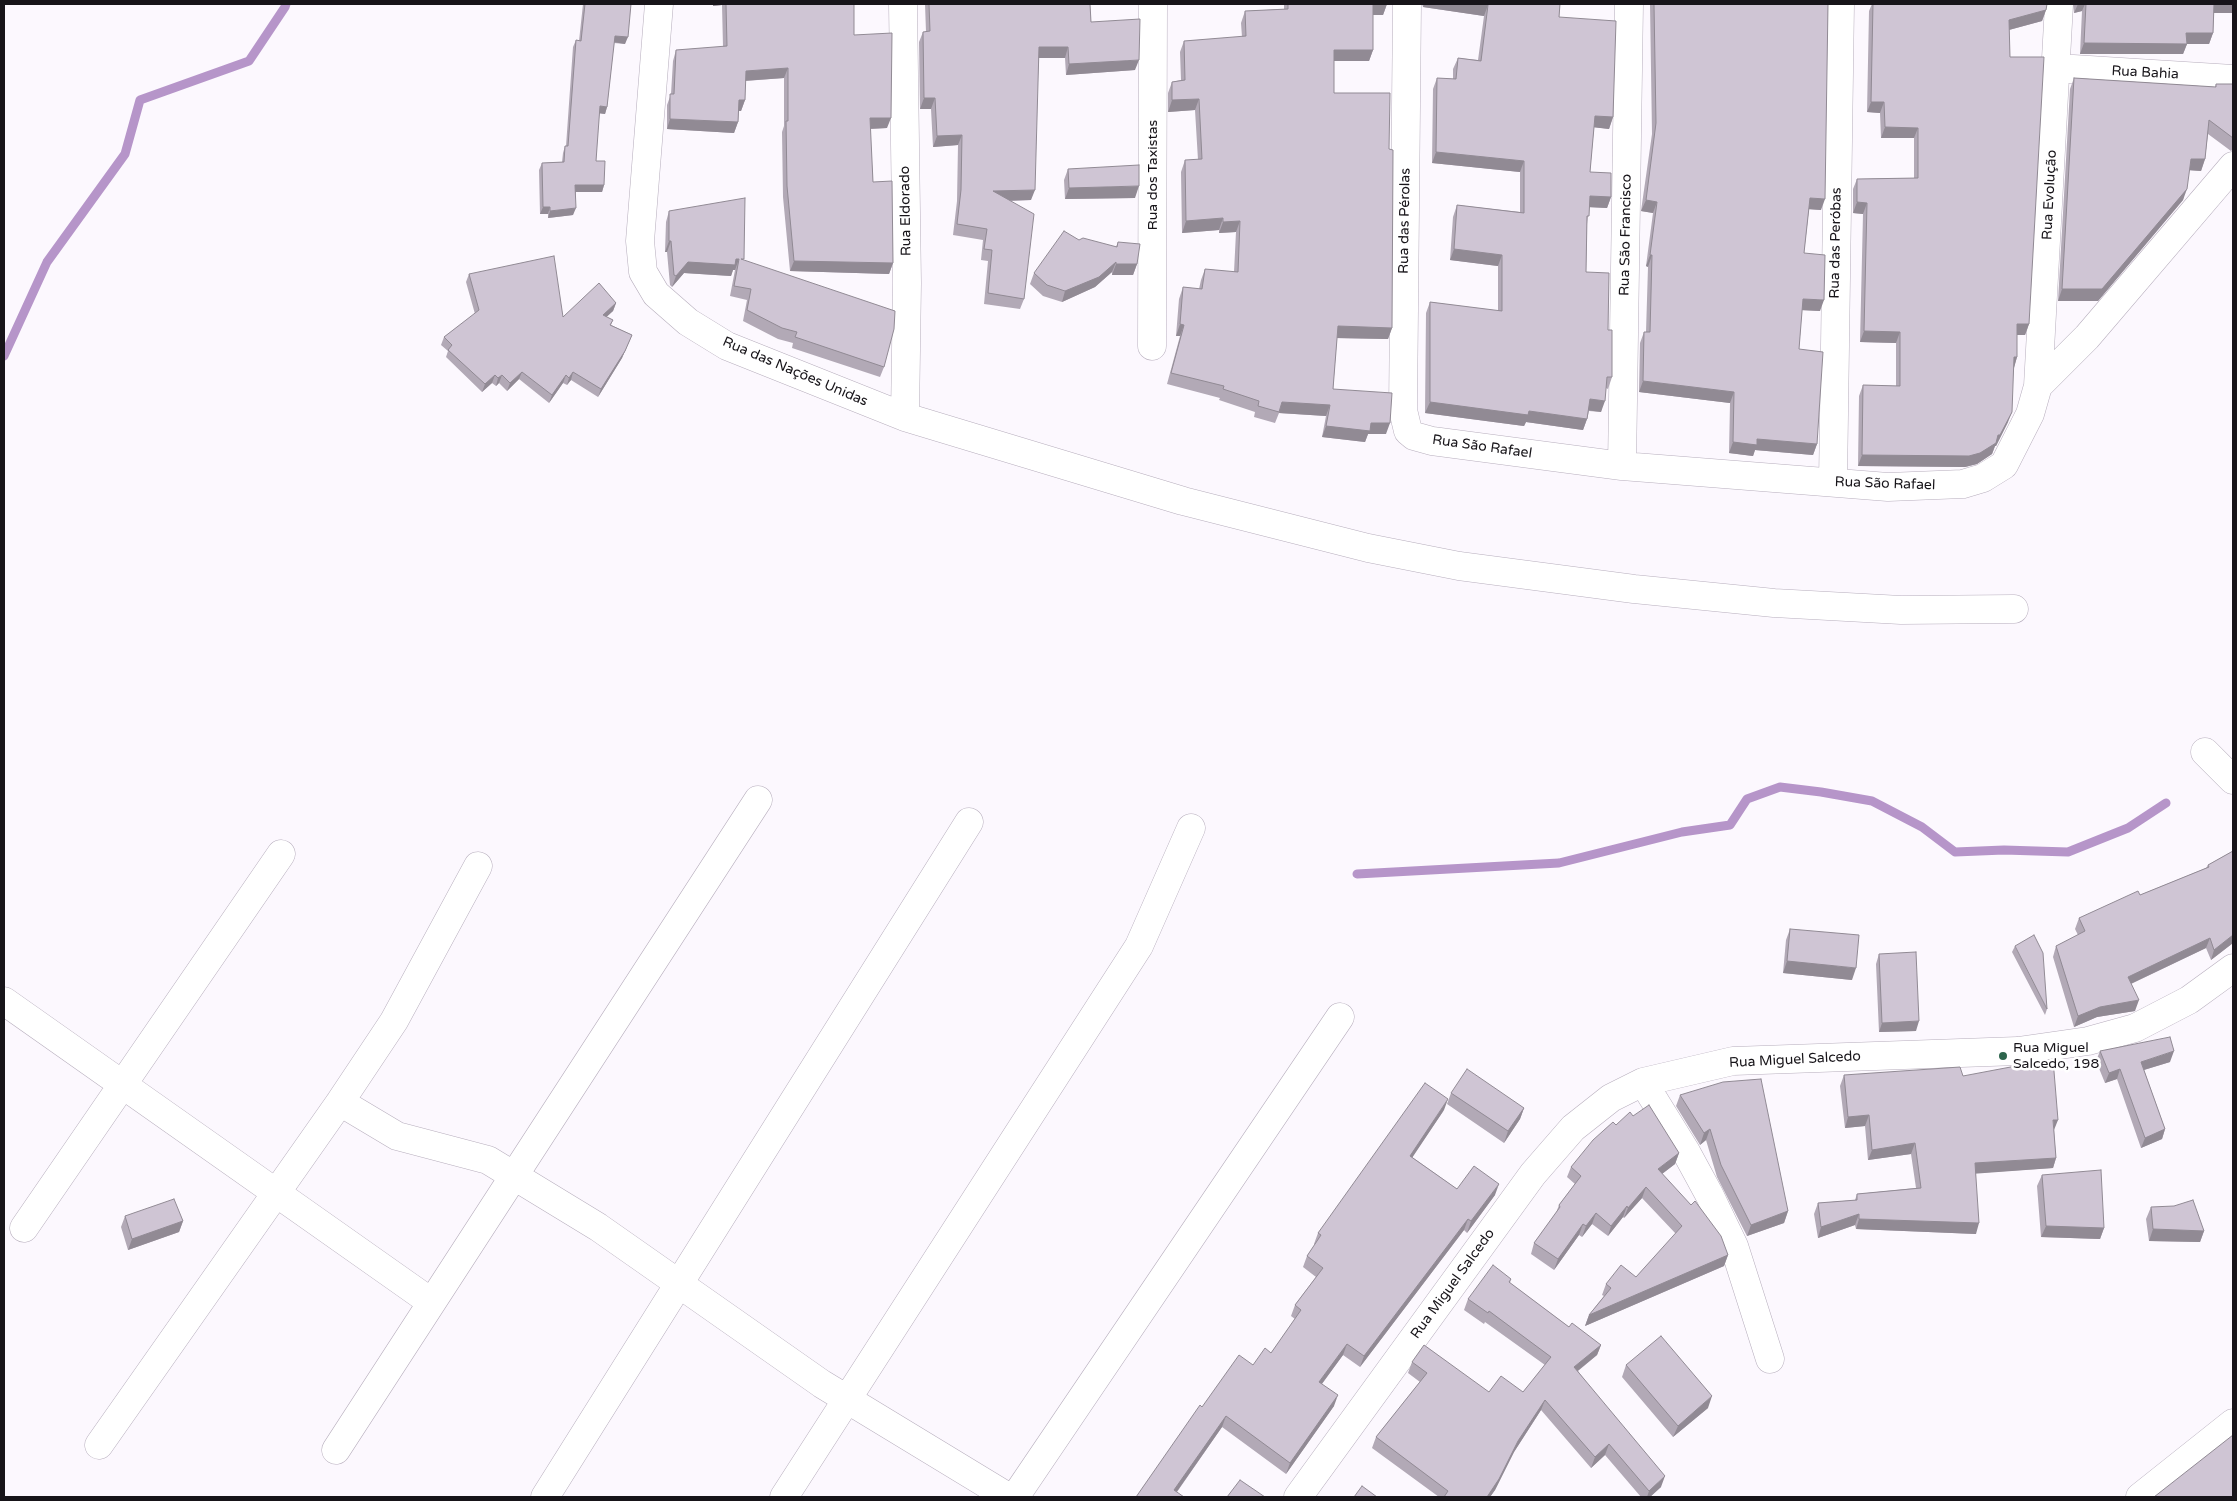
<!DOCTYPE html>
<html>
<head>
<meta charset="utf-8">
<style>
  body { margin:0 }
  #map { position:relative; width:2237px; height:1501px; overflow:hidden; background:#fcf8fe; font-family:"Varela Round",sans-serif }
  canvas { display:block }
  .frame { position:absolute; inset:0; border:5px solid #171419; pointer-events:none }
</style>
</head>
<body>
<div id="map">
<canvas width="2237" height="1501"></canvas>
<div class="frame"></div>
</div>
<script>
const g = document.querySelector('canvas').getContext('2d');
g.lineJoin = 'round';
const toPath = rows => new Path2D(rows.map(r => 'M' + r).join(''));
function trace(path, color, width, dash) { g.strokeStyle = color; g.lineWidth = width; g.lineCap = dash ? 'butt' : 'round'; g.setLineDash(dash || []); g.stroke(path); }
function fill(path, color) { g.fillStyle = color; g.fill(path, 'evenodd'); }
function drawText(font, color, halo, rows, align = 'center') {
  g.font = font + ' "Varela Round",sans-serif'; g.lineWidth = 5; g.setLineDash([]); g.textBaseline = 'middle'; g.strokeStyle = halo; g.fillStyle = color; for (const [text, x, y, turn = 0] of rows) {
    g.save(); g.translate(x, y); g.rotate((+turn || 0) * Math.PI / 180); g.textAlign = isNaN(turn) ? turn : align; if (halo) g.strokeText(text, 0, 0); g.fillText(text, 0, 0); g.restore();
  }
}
trace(toPath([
  [4,356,47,262,125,154,140,100,249,61,285,7,286,4],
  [1357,874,1559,863,1682,832,1730,825,1747,799,1780,787,1821,792,1872,801,1922,827,1955,852,2004,850,2068,852,2128,828,2166,803]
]), '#b695c9', 9);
const minor = toPath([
  [659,4,640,241,643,272,656,294,688,322,727,346,905,417,1183,501,1368,548,1459,566,1634,589,1774,603,1901,610,2014,609],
  [903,4,907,283,905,417],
  [1407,4,1403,410,1408,431,1414,436,1432,441,1622,466,1888,487,1963,484,1983,478,2004,465,2030,414,2038,386,2087,337,2233,166],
  [2057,68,2233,79],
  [1152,346,1153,4],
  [2038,386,2059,4],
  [1622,466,1629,4],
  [1833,482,1840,4],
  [2205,752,2233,780],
  [4,1001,431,1302],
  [1643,1082,1685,1150,1710,1196,1734,1246,1770,1359],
  [340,1102,397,1136,488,1160,598,1227,822,1384,1008,1497],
  [24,1228,281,854],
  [99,1445,340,1102,394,1021,478,866],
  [336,1450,758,800],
  [545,1497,969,822],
  [784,1497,1139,946,1191,828],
  [1015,1497,1340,1017],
  [1298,1497,1533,1174,1573,1128,1611,1098,1643,1082,1733,1061,2018,1051,2088,1041,2135,1028,2189,1000,2233,968],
  [2140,1497,2233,1423]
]);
trace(minor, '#b7aebd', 29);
trace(minor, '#fff', 28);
fill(toPath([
  [583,4,631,4,625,44,614,43,607,107,605,114,599,113,596,161,604,185,602,192,576,192,573,215,548,218,548,214,540,214,539,170,542,163,562,162,563,153,565,146,566,146,573,47,576,40,579,41],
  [713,4,854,4,854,35,887,128,870,129,873,182,893,263,889,274,790,271,783,197,782,132,784,126,784,78,745,81,745,100,741,111,739,111,738,122,734,133,667,129,667,105,671,94,673,61,676,50,723,47,722,5,713,6],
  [925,4,1090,4,1091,22,1135,70,1066,75,1065,58,1039,58,1031,200,1011,201,1024,299,1020,309,984,304,988,261,981,260,983,240,953,235,957,201,958,145,933,147,931,109,920,109,919,42,923,32,926,32],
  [1284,4,1387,4,1383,15,1373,15,1373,50,1369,61,1334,61,1334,93,1389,149,1392,328,1388,339,1337,338,1333,389,1386,434,1368,434,1365,442,1322,437,1326,416,1279,413,1275,423,1254,417,1255,412,1219,400,1220,398,1167,384,1180,336,1176,336,1179,299,1183,287,1199,289,1201,280,1205,269,1234,272,1236,232,1219,233,1219,230,1182,233,1181,172,1185,160,1198,160,1195,110,1168,112,1168,93,1172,82,1181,80,1180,52,1184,41,1242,37,1241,23,1245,11,1284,9],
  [1422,4,1560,4,1559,17,1613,117,1609,129,1594,127,1590,172,1611,197,1607,208,1589,207,1587,224,1586,272,1608,330,1612,377,1608,389,1606,388,1601,412,1589,411,1587,419,1583,430,1526,422,1524,426,1425,413,1426,313,1430,302,1498,311,1498,266,1450,260,1453,217,1457,205,1520,212,1520,172,1432,163,1433,89,1437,78,1453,79,1453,69,1458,58,1478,60,1484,16,1423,7],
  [1650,4,1828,4,1821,210,1809,209,1804,253,1820,311,1802,310,1799,349,1817,444,1813,455,1755,450,1753,456,1729,453,1730,403,1639,392,1640,343,1644,332,1646,332,1648,267,1646,266,1653,213,1641,211,1652,134],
  [1872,4,2047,4,2046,10,2042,21,2009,30,2010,57,2029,324,2025,335,2017,335,2017,357,2014,367,2008,422,1996,446,1995,446,1992,454,1977,464,1965,467,1858,466,1859,396,1863,385,1896,386,1896,343,1860,342,1863,214,1853,213,1853,189,1857,179,1914,178,1914,138,1881,138,1880,113,1867,112,1869,11],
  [2073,4,2233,4,2233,13,2214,13,2213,33,2209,44,2187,44,2183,54,2080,54,2082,11,2074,13],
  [2074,78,2215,87,2216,84,2233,84,2233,149,2231,151,2208,134,2205,159,2201,171,2189,170,2183,200,2098,301,2058,301,2070,89],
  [1068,169,1135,198,1065,199,1064,180],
  [669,211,743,260,884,367,880,377,792,348,793,343,778,339,743,321,747,300,730,296,735,270,733,270,731,276,684,273,672,287,670,285,667,252,665,252,666,222],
  [1079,240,1116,247,1118,242,1137,264,1133,275,1112,275,1112,272,1095,287,1062,302,1043,296,1030,284,1034,273],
  [469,274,563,317,616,303,613,311,606,317,613,320,611,325,632,335,622,358,598,397,571,380,567,385,563,383,549,403,519,379,507,391,499,383,496,386,492,383,482,392,446,357,448,351,441,345,444,337,475,314,466,282],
  [2233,851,2233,943,2211,960,2206,948,2131,984,2135,1011,2097,1017,2074,1027,2053,957,2056,946,2078,935,2075,929,2079,918,2140,895,2206,868,2208,865],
  [1790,929,1852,980,1783,973,1786,940],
  [2015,946,2047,1009,2045,1015,2012,952],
  [1879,954,1916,1031,1879,1032,1876,964],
  [2100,1051,2170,1062,2144,1070,2165,1129,2162,1139,2141,1148,2117,1079,2105,1083,2096,1061],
  [1844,1075,1963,1076,2054,1130,2056,1158,2053,1168,1976,1173,1976,1234,1856,1229,1855,1225,1818,1238,1814,1214,1818,1203,1855,1200,1857,1194,1916,1188,1911,1154,1868,1160,1865,1126,1845,1128,1840,1086],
  [1451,1093,1524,1108,1520,1119,1504,1143,1447,1104],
  [1680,1095,1788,1211,1784,1223,1747,1236,1717,1177,1706,1140,1700,1145,1676,1106],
  [1444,1110,1412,1157,1457,1189,1495,1195,1467,1233,1464,1230,1360,1367,1343,1355,1322,1384,1334,1406,1286,1474,1222,1427,1177,1492,1136,1497,1202,1407,1253,1365,1271,1353,1295,1319,1291,1316,1295,1305,1316,1277,1303,1267,1307,1256,1315,1245,1314,1244,1318,1233],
  [1633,1116,1679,1153,1675,1164,1662,1174,1728,1255,1724,1266,1585,1326,1589,1315,1604,1296,1602,1295,1606,1284,1636,1277,1676,1234,1642,1198,1624,1218,1623,1217,1608,1236,1592,1224,1582,1237,1579,1235,1554,1270,1531,1254,1534,1243,1556,1213,1559,1205,1575,1184,1567,1177,1571,1167,1616,1125],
  [2042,1175,2104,1228,2100,1239,2041,1237,2037,1186],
  [2151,1207,2204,1231,2200,1242,2149,1241,2146,1219],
  [125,1216,183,1221,179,1232,128,1250,121,1227],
  [1511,1279,1510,1283,1569,1327,1601,1345,1597,1355,1578,1371,1661,1487,1650,1497,1641,1497,1605,1455,1591,1468,1541,1410,1514,1452,1495,1490,1490,1497,1439,1497,1372,1448,1376,1437,1420,1382,1408,1373,1412,1362,1489,1392,1523,1392,1545,1365,1485,1322,1484,1324,1464,1310,1468,1299],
  [1626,1365,1708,1408,1673,1437,1622,1377]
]), '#b2a9b6');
fill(toPath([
  [713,4,723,4,722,5,713,6],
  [1373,4,1387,4,1383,15,1369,15],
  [1424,4,1482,4,1488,5,1484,16,1423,7],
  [2078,4,2085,4,2082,11,2074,13],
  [2213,4,2233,4,2233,13,2210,13],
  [2046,10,2042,21,2005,31,2009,20],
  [2186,33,2213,33,2209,44,2187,44,2183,54,2080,54,2084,43],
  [615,36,628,37,625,44,613,42],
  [1039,47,1068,47,1065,58,1035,58],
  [1334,50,1373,50,1369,61,1330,61],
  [1139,60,1135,70,1066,75,1069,64],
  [788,68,784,78,742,81,746,71],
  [924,98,935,98,931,109,920,109],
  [1199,99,1195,110,1168,112,1172,100],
  [739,100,745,100,741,111,735,111],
  [1871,102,1884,102,1880,113,1867,112],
  [600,106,607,107,605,114,597,113],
  [1595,116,1613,117,1609,129,1591,127],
  [870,118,891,118,887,128,866,129],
  [670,119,738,122,734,133,667,129],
  [1885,127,1918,128,1914,138,1881,138],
  [962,135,958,145,933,147,937,136],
  [1436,152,1524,161,1520,172,1432,163],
  [2191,159,2205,159,2201,171,2186,170],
  [575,185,604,185,602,192,573,192],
  [1139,186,1135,198,1065,199,1069,188],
  [2187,189,2183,200,2098,301,2058,301,2062,289],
  [1035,190,1031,200,989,201,993,191],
  [1590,196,1611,197,1607,208,1586,207],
  [1810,198,1825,199,1821,210,1806,209],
  [1646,200,1657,202,1653,213,1641,211],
  [1857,202,1867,203,1863,214,1853,213],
  [543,207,550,207,548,214,540,214],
  [576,208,573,215,548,218,550,211],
  [1223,218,1219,230,1182,233,1186,221],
  [1240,221,1236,232,1219,233,1223,222],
  [669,241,671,241,667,252,665,252],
  [1454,249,1502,255,1498,266,1450,260],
  [1650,255,1652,255,1648,267,1646,266],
  [736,259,739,259,735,270,733,270,731,276,684,273,672,287,676,276,688,262],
  [794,261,893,263,889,274,790,271],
  [1116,262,1112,272,1095,287,1062,302,1065,291],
  [1116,264,1137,264,1133,275,1112,275],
  [1803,299,1824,300,1820,311,1799,310],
  [616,303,613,311,600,323,603,315],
  [1180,324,1184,325,1180,336,1176,336],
  [2017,324,2029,324,2025,335,2014,335],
  [1338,326,1392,328,1388,339,1334,338],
  [1864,331,1900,332,1896,343,1860,342],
  [632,335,622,358,598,397,601,389],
  [2014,357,2017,357,2014,368],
  [522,372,519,379,507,391,510,383],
  [573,372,571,380,567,385,569,378],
  [495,375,492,383,482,392,485,384],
  [502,375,499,383,496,386,498,378],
  [566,375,563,383,549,403,552,395],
  [1643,381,1734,392,1730,403,1639,392],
  [1590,399,1605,401,1601,412,1586,410],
  [1282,402,1330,405,1326,416,1279,413],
  [1430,402,1529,411,1587,419,1583,430,1526,422,1524,426,1425,413],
  [2012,412,2008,422,1996,446,1995,446,1992,454,1977,464,1965,467,1858,466,1862,455],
  [1371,423,1390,423,1386,434,1368,434,1365,442,1322,437,1326,426],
  [1757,439,1817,444,1813,455,1755,450,1753,456,1729,453,1733,442],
  [2233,935,2233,943,2211,960,2214,950],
  [2210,938,2206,948,2124,987,2128,977],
  [1787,961,1856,968,1852,980,1783,973],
  [2139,1000,2135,1011,2097,1017,2074,1027,2078,1016,2100,1007],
  [1919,1021,1916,1031,1879,1032,1882,1023],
  [2174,1051,2170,1062,2137,1072,2141,1062],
  [2120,1069,2117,1079,2105,1083,2109,1073],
  [1448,1099,1444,1110,1406,1167,1410,1156],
  [1524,1108,1520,1119,1504,1143,1508,1131],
  [1869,1115,1865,1126,1845,1128,1848,1117],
  [2053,1120,2058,1120,2054,1130],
  [1710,1129,1706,1140,1700,1145,1704,1133],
  [2165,1129,2162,1139,2141,1148,2145,1138],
  [1915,1143,1911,1154,1868,1160,1872,1150],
  [1679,1153,1675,1164,1654,1180,1658,1169],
  [2056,1158,2053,1168,1971,1174,1975,1163],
  [1499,1184,1495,1195,1467,1233,1471,1221],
  [1646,1187,1642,1198,1624,1218,1628,1208],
  [1627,1206,1623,1217,1608,1236,1611,1226],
  [1788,1211,1784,1223,1747,1236,1751,1225],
  [1596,1213,1592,1224,1582,1237,1586,1226],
  [1859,1214,1855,1225,1818,1238,1821,1227],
  [1468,1219,1464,1230,1360,1367,1364,1356],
  [1859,1219,1979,1223,1976,1234,1856,1229],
  [183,1221,179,1232,128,1250,132,1239],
  [1583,1224,1579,1235,1554,1270,1558,1259],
  [2046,1226,2104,1228,2100,1239,2041,1237],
  [2153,1229,2204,1231,2200,1242,2149,1241],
  [1728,1255,1724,1266,1585,1326,1589,1315],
  [1347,1344,1343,1355,1315,1393,1319,1382],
  [1601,1345,1597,1355,1570,1377,1574,1367],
  [1338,1395,1334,1406,1286,1474,1290,1463],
  [1712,1396,1708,1408,1673,1437,1678,1426],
  [1545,1400,1541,1410,1514,1452,1495,1490,1490,1497,1487,1497,1518,1441],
  [1226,1416,1222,1427,1173,1497,1174,1490],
  [1609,1444,1605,1455,1591,1468,1595,1457],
  [1665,1476,1661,1487,1650,1497,1647,1497,1649,1491]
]), '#918a94');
const building = toPath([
  [585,4,631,4,628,37,615,36,607,107,600,106,596,161,605,161,604,185,575,185,576,208,550,211,550,207,543,207,542,163,564,162,565,146,568,146,576,40,581,41,585,4],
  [726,4,854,4,854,35,892,33,891,118,870,118,873,182,892,181,893,263,794,261,787,186,786,121,788,121,788,68,746,71,745,100,739,100,738,122,670,119,670,94,674,94,676,50,727,46,726,4],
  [929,4,1090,4,1091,22,1140,19,1139,60,1069,64,1068,47,1039,47,1035,190,993,191,1034,214,1024,299,988,293,992,250,984,249,987,229,957,224,961,190,962,135,937,136,935,98,924,98,923,32,930,31,929,4],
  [1288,4,1373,4,1373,50,1334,50,1334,93,1390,93,1389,149,1393,150,1392,328,1338,326,1333,389,1392,393,1390,423,1371,423,1370,431,1326,426,1330,405,1282,402,1279,412,1258,406,1259,401,1223,389,1224,386,1171,373,1184,325,1180,324,1183,287,1202,289,1205,269,1238,272,1240,221,1223,222,1223,218,1186,221,1185,160,1202,159,1199,99,1172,100,1172,82,1185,80,1184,41,1246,36,1245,11,1288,9,1288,4],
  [1482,4,1560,4,1559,17,1616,21,1613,117,1595,116,1590,172,1611,173,1611,197,1590,196,1589,216,1587,216,1586,272,1609,273,1608,330,1612,330,1612,377,1607,377,1605,401,1590,399,1587,419,1529,411,1528,415,1430,402,1430,302,1502,311,1502,255,1454,249,1457,205,1524,213,1524,161,1436,152,1437,78,1456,79,1458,58,1481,61,1488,5,1482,4],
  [1654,4,1828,4,1825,199,1810,198,1804,253,1825,255,1824,300,1803,299,1799,349,1823,352,1817,444,1757,439,1757,445,1733,442,1734,392,1643,381,1644,332,1650,332,1652,255,1650,255,1657,202,1646,200,1656,123,1654,4],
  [1873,4,2047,4,2046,10,2009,20,2010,57,2044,57,2029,324,2017,324,2017,357,2014,357,2012,412,2000,435,1998,435,1996,443,1980,453,1969,456,1862,455,1863,385,1900,386,1900,332,1864,331,1867,203,1857,202,1857,179,1918,178,1918,128,1885,127,1884,102,1871,102,1873,4],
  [2086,4,2214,4,2213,33,2186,33,2187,44,2084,43,2086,4],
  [2074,78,2216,87,2216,84,2233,84,2233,138,2209,120,2205,159,2191,159,2187,189,2102,289,2062,289,2074,78],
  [1139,165,1139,186,1069,188,1068,169,1139,165],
  [745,198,744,259,741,259,895,311,894,329,884,367,795,337,797,332,782,328,747,310,751,289,734,286,739,259,736,259,735,265,688,262,676,276,674,275,671,241,669,241,669,211,745,198],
  [1064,231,1079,240,1083,238,1117,247,1118,242,1140,244,1137,264,1116,264,1116,262,1099,277,1065,291,1047,285,1034,273,1064,231],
  [554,256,563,317,599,283,616,303,603,315,613,320,610,325,632,335,625,351,601,389,573,372,569,378,566,375,552,395,522,372,510,383,502,375,498,378,495,375,485,384,448,350,452,345,444,337,479,310,469,274,554,256],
  [2233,851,2233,935,2214,950,2210,938,2128,977,2139,1000,2100,1007,2078,1016,2056,946,2085,931,2079,918,2138,891,2140,895,2209,867,2208,865,2233,851],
  [1790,929,1859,935,1856,968,1787,961,1790,929],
  [2034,935,2043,953,2047,1009,2015,946,2034,935],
  [1916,952,1919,1021,1882,1023,1879,954,1916,952],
  [2170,1037,2174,1051,2141,1062,2165,1129,2145,1138,2120,1069,2109,1073,2100,1051,2170,1037],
  [2053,1059,2058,1120,2053,1120,2056,1158,1975,1163,1979,1223,1859,1219,1859,1214,1821,1227,1818,1203,1857,1200,1857,1194,1921,1188,1915,1143,1872,1150,1869,1115,1848,1117,1844,1075,1960,1067,1963,1076,2053,1059],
  [1467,1069,1524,1108,1508,1131,1451,1093,1467,1069],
  [1761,1079,1788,1211,1751,1225,1721,1165,1710,1129,1704,1133,1680,1095,1723,1082,1761,1079],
  [1425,1083,1448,1099,1410,1156,1457,1189,1474,1166,1499,1184,1471,1221,1468,1219,1364,1356,1347,1344,1319,1382,1338,1395,1290,1463,1226,1416,1174,1490,1184,1497,1136,1497,1200,1405,1202,1407,1239,1355,1253,1365,1265,1348,1271,1353,1301,1310,1295,1305,1323,1268,1307,1256,1321,1235,1318,1233,1425,1083],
  [1649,1105,1679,1153,1658,1169,1691,1205,1695,1201,1721,1236,1728,1255,1589,1315,1611,1288,1606,1284,1621,1265,1636,1277,1682,1226,1646,1187,1628,1208,1627,1206,1611,1226,1596,1213,1586,1226,1583,1224,1558,1259,1534,1243,1560,1207,1559,1205,1581,1176,1571,1167,1593,1140,1613,1122,1616,1125,1630,1112,1633,1116,1649,1105],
  [2101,1170,2104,1228,2046,1226,2042,1175,2101,1170],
  [174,1199,183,1221,132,1239,125,1216,174,1199],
  [2193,1200,2204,1231,2153,1229,2151,1207,2174,1206,2193,1200],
  [1493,1265,1511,1279,1509,1282,1569,1327,1572,1323,1601,1345,1574,1367,1665,1476,1649,1491,1609,1444,1595,1457,1545,1400,1518,1441,1499,1479,1487,1497,1444,1497,1448,1491,1376,1437,1427,1373,1412,1362,1424,1345,1489,1392,1501,1376,1523,1392,1551,1357,1489,1311,1488,1313,1468,1299,1493,1265],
  [1661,1336,1712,1396,1678,1426,1626,1365,1661,1336],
  [2233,1435,2233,1497,2154,1497,2233,1435],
  [1240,1480,1265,1497,1227,1497,1240,1480],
  [1362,1486,1377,1497,1354,1497,1362,1486]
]);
fill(building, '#cfc5d4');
trace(building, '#918a94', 1);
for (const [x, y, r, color] of [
  [2003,1056,5,"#2d654d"]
]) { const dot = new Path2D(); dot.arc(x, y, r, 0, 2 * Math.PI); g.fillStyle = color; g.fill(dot); trace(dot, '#fff', 2); }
drawText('14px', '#171419', '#fff', [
  ["Rua Bahia",2145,73,3],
  ["Rua dos Taxistas",1153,175,-90],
  ["Rua Evolução",2050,195,-87],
  ["Rua Eldorado",906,211,-91],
  ["Rua das Pérolas",1405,221,-89],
  ["Rua São Francisco",1626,235,-89],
  ["Rua das Peróbas",1836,243,-89],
  ["Rua das Nações Unidas",795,372,23],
  ["Rua São Rafael",1482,447,8],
  ["Rua São Rafael",1885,484,2],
  ["Rua Miguel Salcedo",1795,1060,-3],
  ["Rua Miguel Salcedo",1453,1284,-54]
]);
drawText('14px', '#171419', '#fff', [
  ["Rua Miguel",2013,1048],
  ["Salcedo, 198",2013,1064]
], 'left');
</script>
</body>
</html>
